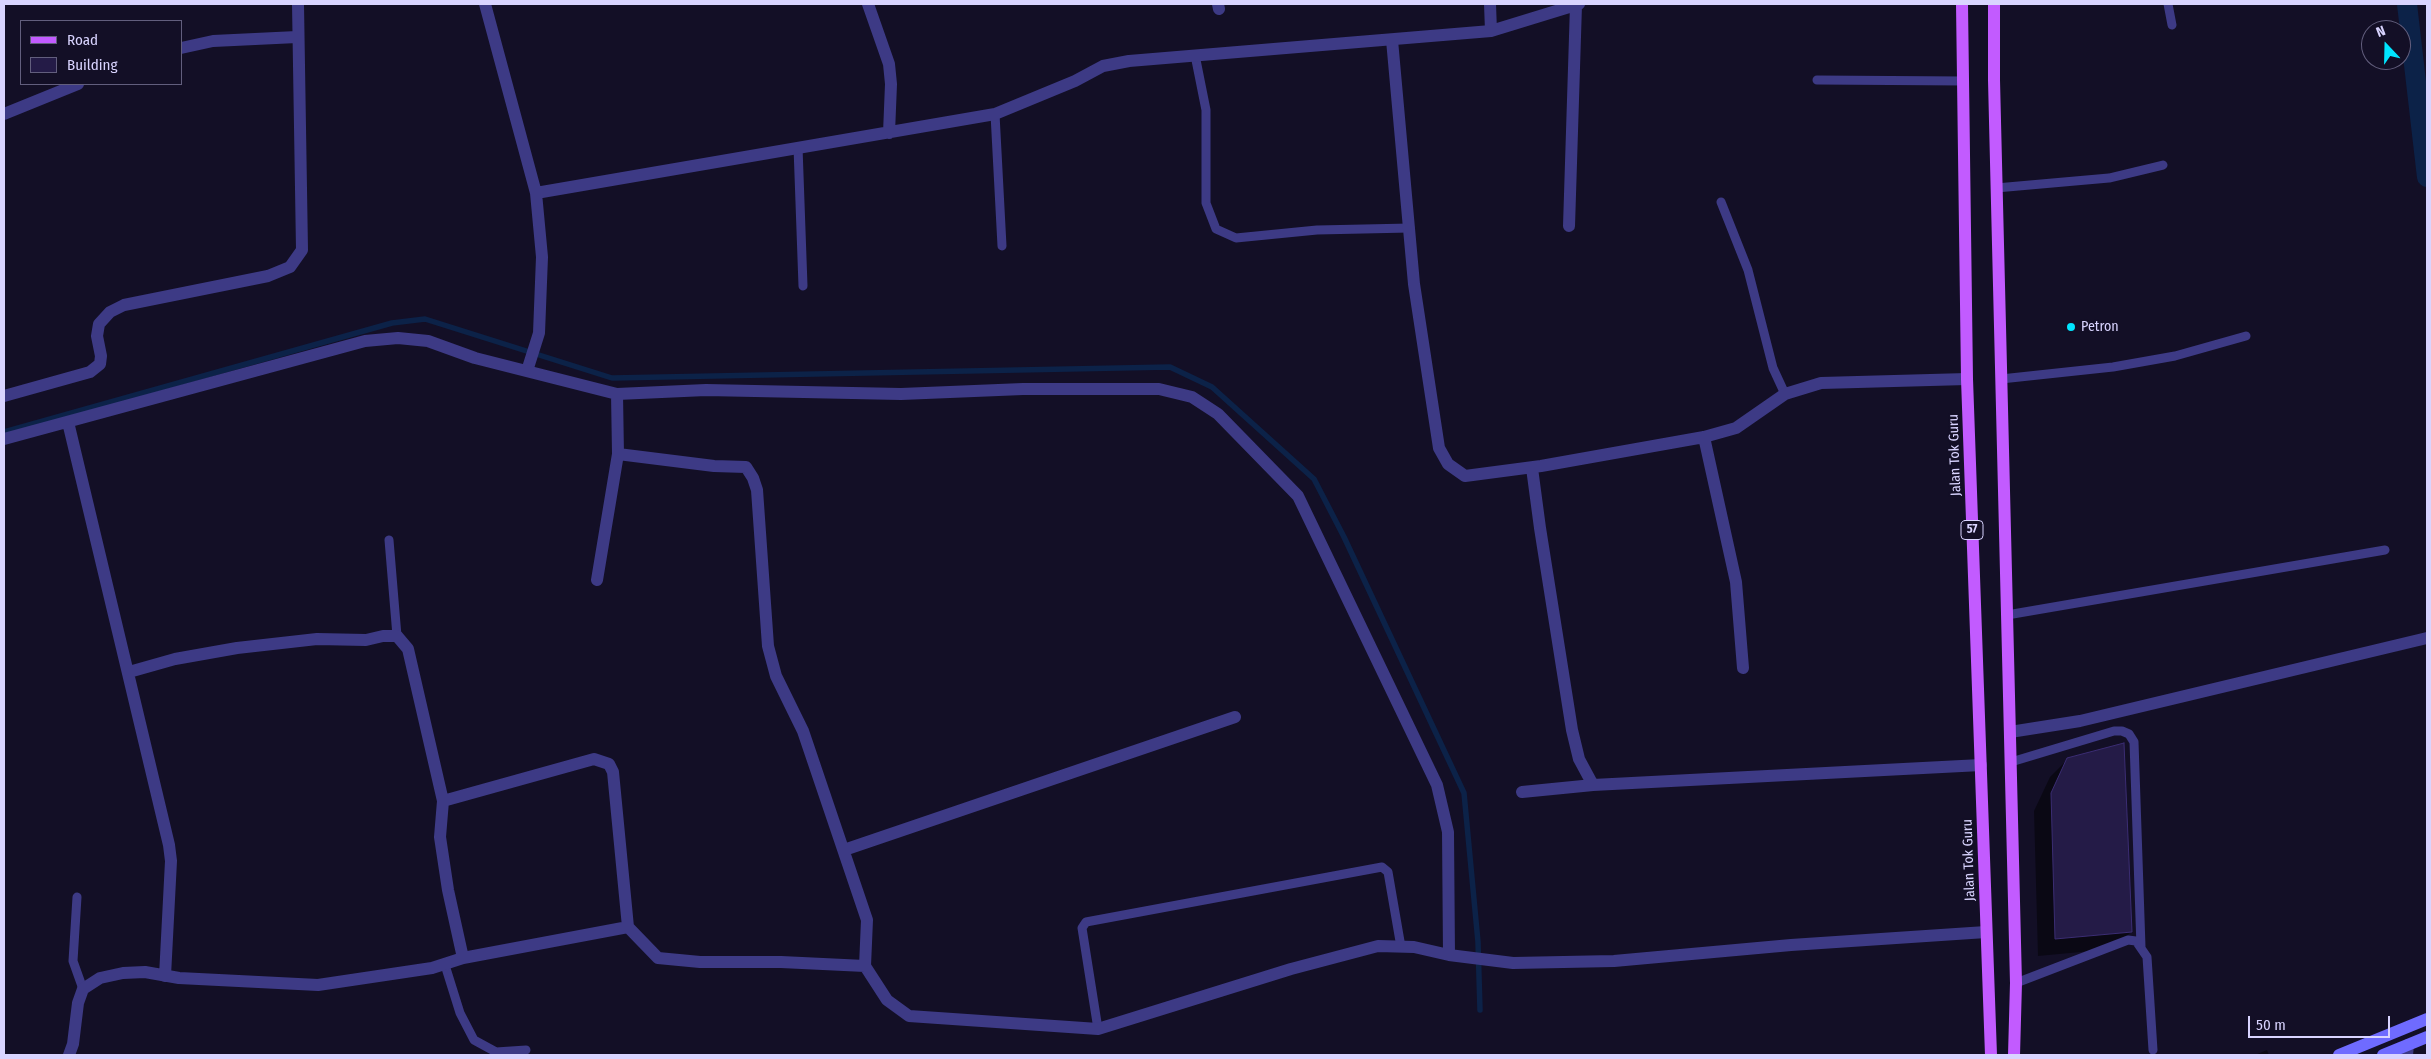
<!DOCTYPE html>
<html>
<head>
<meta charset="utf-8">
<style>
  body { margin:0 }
  #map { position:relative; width:2431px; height:1059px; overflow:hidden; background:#130f26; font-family:"Fira Sans Condensed",sans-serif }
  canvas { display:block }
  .frame { position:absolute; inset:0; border:5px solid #d9d4ff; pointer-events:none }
  .legend { position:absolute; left:20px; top:20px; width:162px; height:65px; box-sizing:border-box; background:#130f26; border:1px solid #625e7d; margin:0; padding:6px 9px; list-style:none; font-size:15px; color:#d9d4ff }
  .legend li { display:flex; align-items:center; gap:10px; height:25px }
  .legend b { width:25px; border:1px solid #625e7d }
  .north { position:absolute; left:2361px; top:20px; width:50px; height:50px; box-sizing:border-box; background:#130f26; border:1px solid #625e7d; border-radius:50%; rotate:339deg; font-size:14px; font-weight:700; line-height:20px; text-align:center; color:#d9d4ff }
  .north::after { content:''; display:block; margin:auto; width:18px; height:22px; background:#00e5ff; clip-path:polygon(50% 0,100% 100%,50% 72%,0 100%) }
  .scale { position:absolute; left:2248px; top:1016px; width:142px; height:22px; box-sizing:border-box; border:2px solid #d9d4ff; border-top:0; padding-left:6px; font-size:15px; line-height:18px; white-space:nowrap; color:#d9d4ff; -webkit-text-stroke:4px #130f26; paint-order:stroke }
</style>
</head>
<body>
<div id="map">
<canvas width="2431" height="1059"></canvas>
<div class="frame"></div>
<ul class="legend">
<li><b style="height:6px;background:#c25bff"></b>Road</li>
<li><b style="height:14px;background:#241b47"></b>Building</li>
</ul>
<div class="north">N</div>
<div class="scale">50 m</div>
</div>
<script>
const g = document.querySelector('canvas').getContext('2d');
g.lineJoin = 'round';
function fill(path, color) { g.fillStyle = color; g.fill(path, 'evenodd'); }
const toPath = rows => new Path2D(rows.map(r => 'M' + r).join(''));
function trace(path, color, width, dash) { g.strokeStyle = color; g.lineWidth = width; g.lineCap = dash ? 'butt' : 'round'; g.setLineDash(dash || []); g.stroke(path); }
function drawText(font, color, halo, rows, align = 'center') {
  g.font = font + ' "Fira Sans Condensed",sans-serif'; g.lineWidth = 4; g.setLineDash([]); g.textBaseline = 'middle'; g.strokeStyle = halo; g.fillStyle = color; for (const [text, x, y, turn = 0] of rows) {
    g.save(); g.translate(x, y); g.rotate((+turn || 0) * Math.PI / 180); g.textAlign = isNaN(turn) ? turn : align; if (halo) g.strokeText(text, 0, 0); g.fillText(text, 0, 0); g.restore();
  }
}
fill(toPath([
  [2068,759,2131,932,2113,949,2038,956,2034,811,2050,777],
  [2267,1050,2269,1055,2255,1055]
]), '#0007');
trace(toPath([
  [4,432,392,323,425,319,612,378,1170,367,1212,387,1314,479,1344,537,1464,793,1478,942,1480,1010]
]), '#0c2248', 5.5);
trace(toPath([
  [2407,4,2427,177]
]), '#0c2248', 20);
const building = toPath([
  [2124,743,2132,932,2055,939,2051,793,2067,758,2124,743]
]);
fill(building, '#241b47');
trace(building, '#3b2d73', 1);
trace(toPath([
  [2168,4,2172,25],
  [1195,55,1206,110,1206,203,1216,229,1236,238,1317,230,1410,228],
  [1817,80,1964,81],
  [995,114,1002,246],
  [798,147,803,286],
  [1996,188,2109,178,2163,165],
  [1721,202,1748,270,1773,368,1785,394],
  [2001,379,2113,367,2175,356,2246,336],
  [389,540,397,636],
  [2007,615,2385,550],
  [2011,762,2114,731,2122,731,2129,734,2134,742,2141,947],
  [77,897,73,961,83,989],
  [445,965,460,1013,474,1040,496,1052,526,1050],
  [2016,983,2128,940,2136,941,2147,957,2153,1050],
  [1098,1029,1082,928,1086,922,1382,867,1388,872,1401,947]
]), '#3d3a85', 9);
trace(toPath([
  [485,4,536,193,542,257,539,333,527,371],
  [868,4,889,64,891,84,889,133],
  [1218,4,1219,9],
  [1490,4,1491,31],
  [1392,40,1414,284,1439,448,1448,464,1465,476,1541,466,1704,437,1736,428,1785,394,1821,383,1967,379],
  [181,48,213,41,297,37],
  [4,114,78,84],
  [536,193,995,114,1075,81,1103,66,1129,61,1491,31,1579,4],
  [1569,226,1576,5],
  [4,396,90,372,100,364,101,356,97,336,99,324,110,312,124,305,268,276,290,267,302,250,298,4],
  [68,422,169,845,171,861,165,976],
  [1704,437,1736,582,1743,668],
  [4,439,365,341,398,338,428,341,475,358,617,394,706,390,901,394,1023,389,1159,389,1192,397,1218,414,1298,496,1437,785,1448,832,1449,955],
  [618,454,714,466,746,467,753,478,757,490,768,646,776,676,803,731,867,920,865,966,887,1000,909,1016,1098,1029,1291,969,1378,946,1414,947,1449,955,1513,963,1614,961,1791,945,1986,932],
  [1532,468,1540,528,1572,730,1579,759,1593,785],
  [597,580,618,454,617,394],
  [129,672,175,659,237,648,317,639,366,640,383,636,397,636,408,649,443,801],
  [2010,732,2080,721,2427,638],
  [1522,792,1593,785,1981,765],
  [844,850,1235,717],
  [463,958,628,927],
  [69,1055,73,1044,78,1003,83,989,100,978,123,973,145,972,179,978,318,985,432,968,463,958,448,890,440,837,443,801,594,759,609,764,613,772,628,927,658,958,700,962,781,962,865,966],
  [2407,1055,2408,1045]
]), '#3d3a85', 12);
trace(toPath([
  [2339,1055,2427,1019],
  [2383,1055,2427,1037]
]), '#6f6bff', 12);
trace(toPath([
  [1962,4,1967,379,1991,1055],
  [1994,4,1994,80,2016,983,2014,1055]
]), '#c25bff', 12);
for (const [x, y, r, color] of [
  [2071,327,5,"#00e5ff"]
]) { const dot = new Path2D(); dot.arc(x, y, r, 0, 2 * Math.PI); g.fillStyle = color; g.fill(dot); trace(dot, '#130f26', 2); }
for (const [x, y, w] of [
  [1972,530,22]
]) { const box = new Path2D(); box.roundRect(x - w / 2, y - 9.5, w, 19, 4); g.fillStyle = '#130f26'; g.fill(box); trace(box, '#d9d4ff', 1); }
drawText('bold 12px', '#d9d4ff', null, [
  ["57",1972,530]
]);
drawText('14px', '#d9d4ff', '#130f26', [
  ["Petron",2081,327]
], 'left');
drawText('14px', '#d9d4ff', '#130f26', [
  ["Jalan Tok Guru",1955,455,-92],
  ["Jalan Tok Guru",1969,860,-92]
]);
</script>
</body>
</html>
